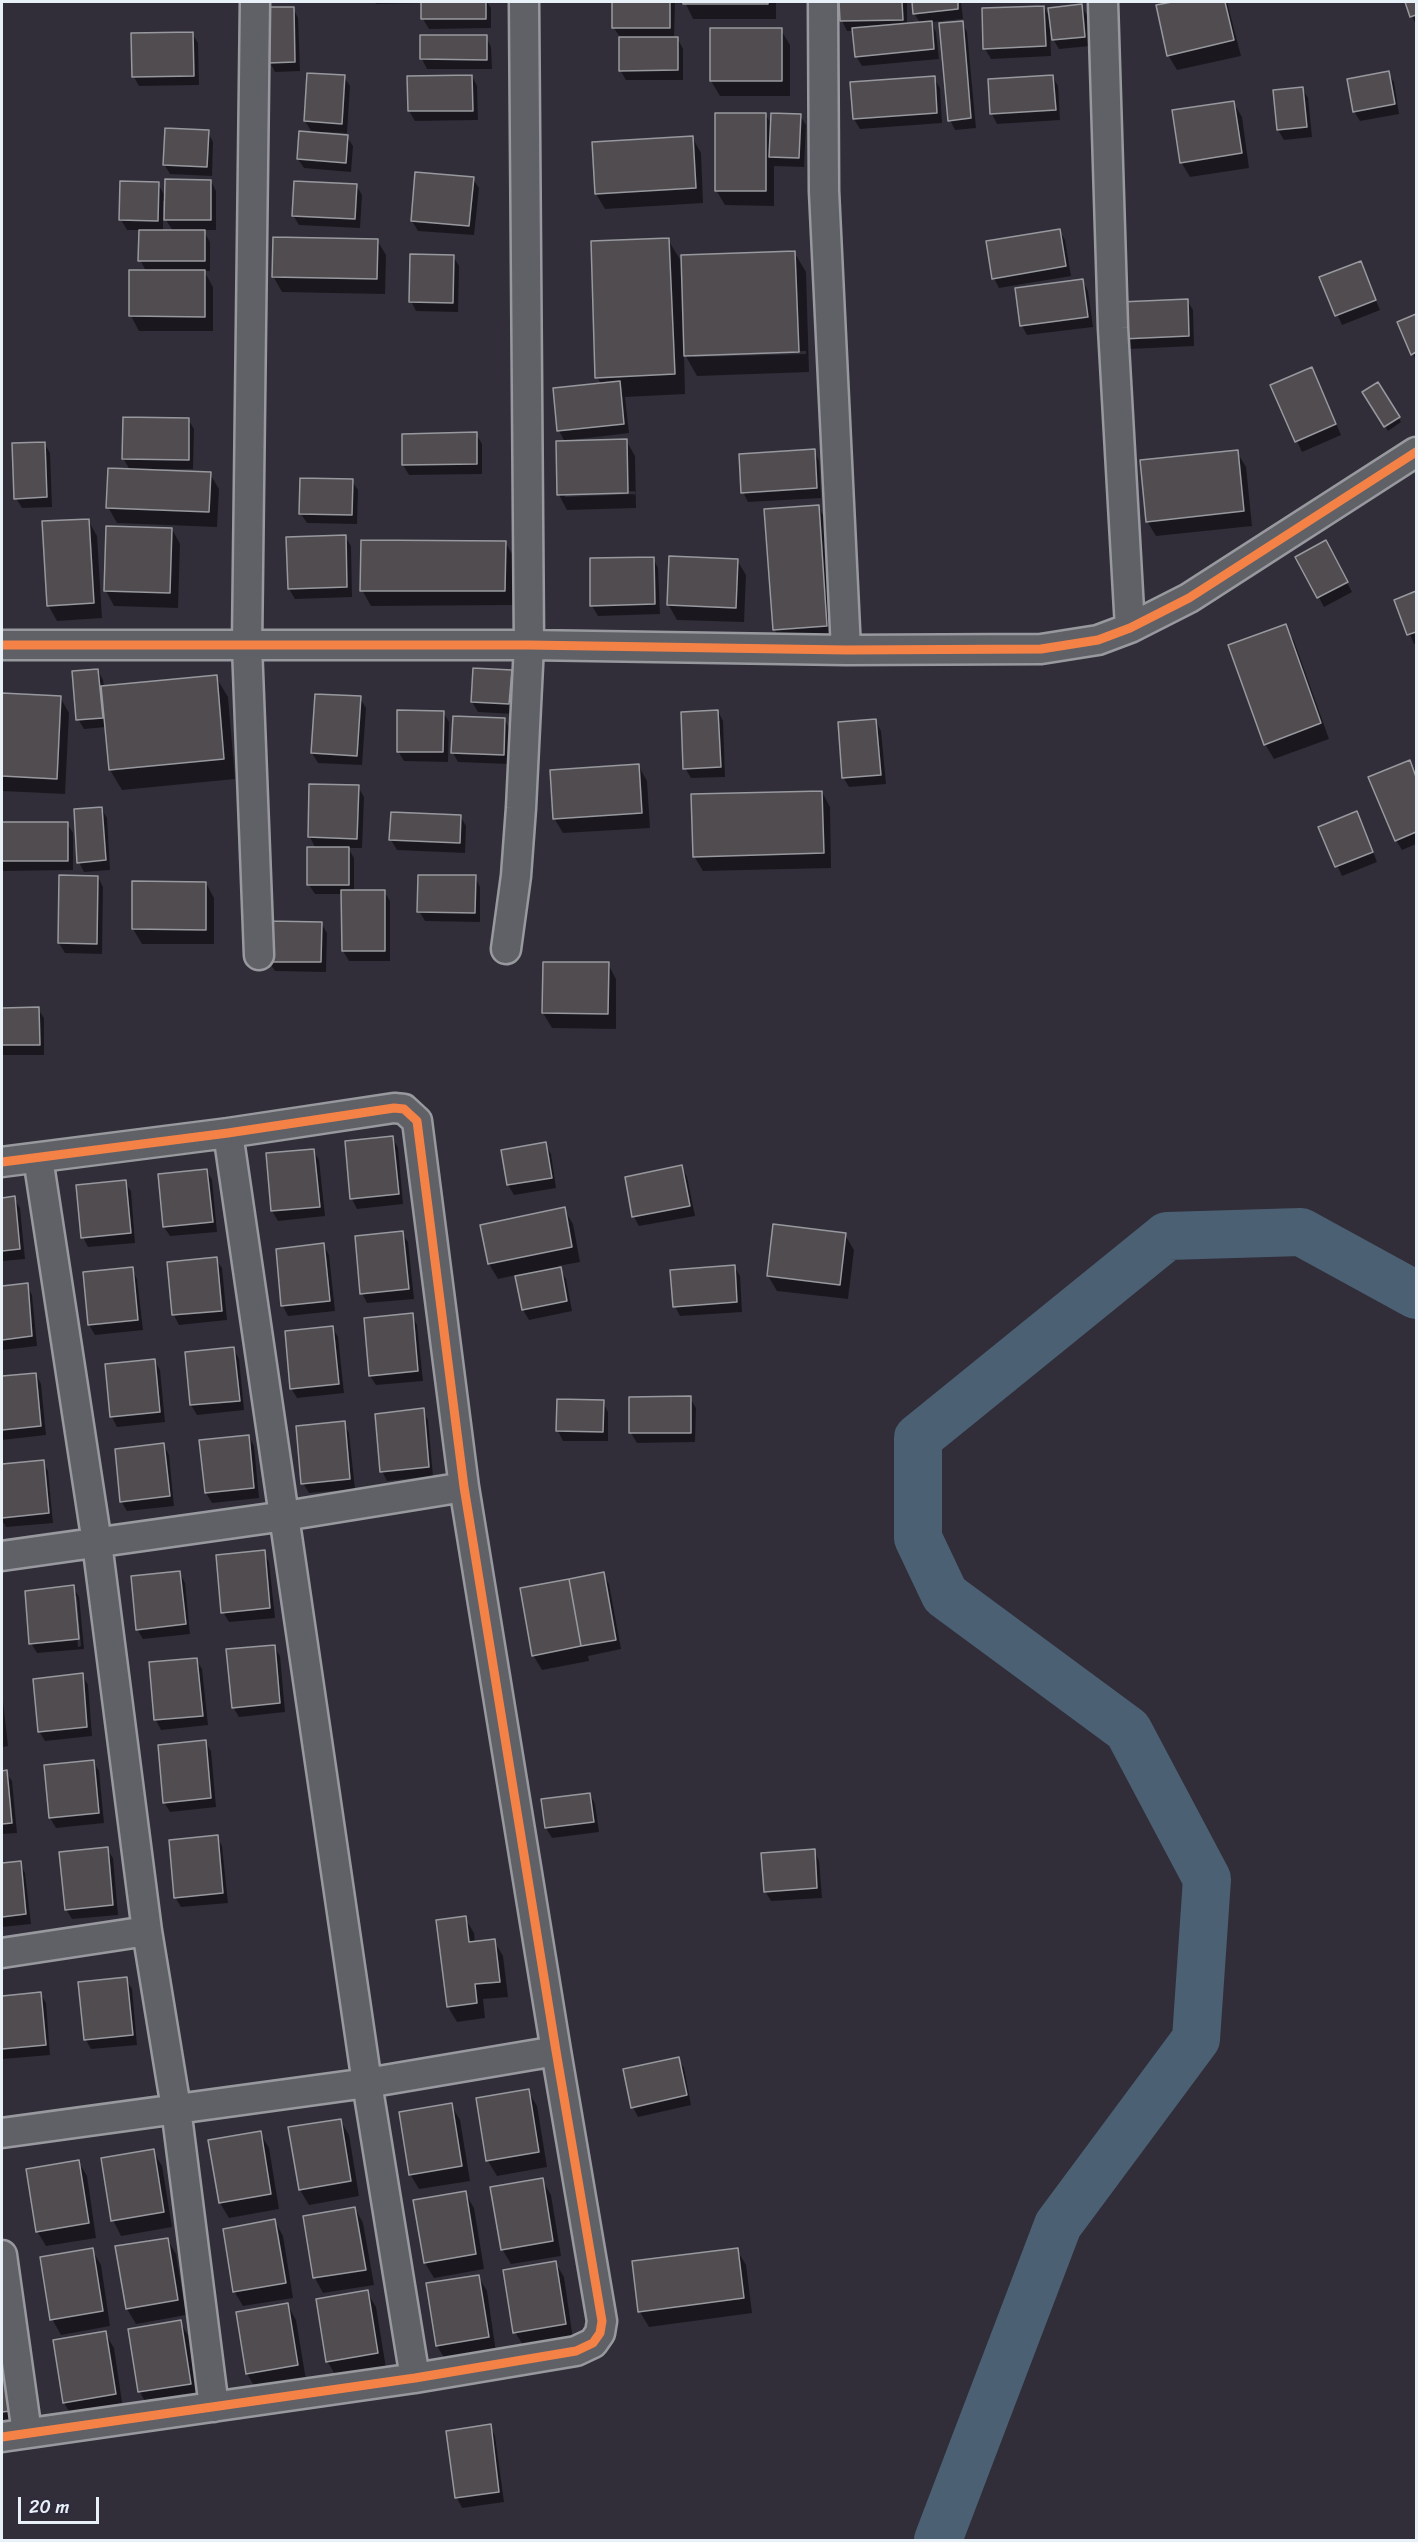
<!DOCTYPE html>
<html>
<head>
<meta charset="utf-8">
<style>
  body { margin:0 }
  #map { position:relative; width:1418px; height:2542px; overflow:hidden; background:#312e39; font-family:Sriracha,sans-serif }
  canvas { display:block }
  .frame { position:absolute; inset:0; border:3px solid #e8f1f8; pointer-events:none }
  .scale { position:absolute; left:18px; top:2497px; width:81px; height:27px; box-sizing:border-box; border:3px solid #e8f1f8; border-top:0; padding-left:8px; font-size:18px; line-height:21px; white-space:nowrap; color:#e8f1f8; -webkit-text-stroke:4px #2f2a3d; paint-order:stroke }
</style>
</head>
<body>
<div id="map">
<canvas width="1418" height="2542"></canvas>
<div class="frame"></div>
<div class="scale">20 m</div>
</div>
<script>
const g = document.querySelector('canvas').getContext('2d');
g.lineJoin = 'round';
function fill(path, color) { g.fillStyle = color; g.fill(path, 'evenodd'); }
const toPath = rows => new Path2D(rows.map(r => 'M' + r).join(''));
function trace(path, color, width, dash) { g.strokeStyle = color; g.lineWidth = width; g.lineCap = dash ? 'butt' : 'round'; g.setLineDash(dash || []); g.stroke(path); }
fill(toPath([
  [375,2,487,2,491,8,491,28,429,29,423,19,423,3,376,4],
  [613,2,675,2,674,39,678,39,683,49,683,80,626,80,620,70,620,37,613,27],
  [685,2,776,2,776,19,693,19],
  [841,2,907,2,907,24,920,23,914,13,913,2,961,2,963,19,931,22,936,32,939,59,862,66,856,56,854,31,847,31,842,21],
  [1179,2,1227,2,1241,56,1177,70,1168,55,1158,6],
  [1407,2,1416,2,1416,25,1412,16],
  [1081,5,1087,15,1090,46,1059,49,1053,39,1052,31,1050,31,1051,56,991,59,985,49,1044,7,1051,20],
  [293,8,298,18,300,71,275,72,270,62],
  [962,22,967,32,976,128,955,130,950,120],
  [781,30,790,45,790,96,720,96,711,81],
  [192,33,198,43,199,85,139,86,134,77],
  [421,37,486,37,491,47,492,69,427,69,422,59],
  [1388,73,1394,82,1399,114,1360,121,1354,111],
  [472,76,477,86,478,120,415,121,409,111],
  [344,77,350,86,347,133,321,132,320,134,347,137,353,146,351,172,304,168,298,159,313,134,305,121],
  [1053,77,1058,86,1060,120,997,124,992,114,990,80],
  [934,78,940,88,942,123,860,129,854,119,852,84],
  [1302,88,1308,98,1312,137,1284,140,1278,130],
  [1233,102,1242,117,1249,168,1190,177,1181,162],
  [765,114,772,125,800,115,806,125,804,167,774,166,774,206,725,205,716,190],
  [208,132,213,142,212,176,170,174,164,164],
  [692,137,701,153,703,203,605,209,596,194],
  [473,179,479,188,474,235,418,231,412,221],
  [211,181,216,191,216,230,203,230,210,242,210,271,204,271,213,287,213,331,139,331,131,316,146,271,140,260,140,230,127,230,121,220,158,184,166,198],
  [163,201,166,201,166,220,173,231,163,231],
  [356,185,362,195,360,228,299,225,293,215],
  [1059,230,1065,240,1071,276,999,288,994,278],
  [377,240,386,255,385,294,282,292,273,276],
  [668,240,683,264,794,252,806,272,809,372,697,376,684,353,685,394,625,397,629,433,571,440,571,442,626,440,635,456,636,508,567,510,559,495,557,443,565,442,559,431,601,384,597,377],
  [806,351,806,354,694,357,694,354],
  [636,491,636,494,565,497,565,494],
  [453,256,459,266,458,312,416,311,411,301],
  [1360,263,1380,310,1342,325,1321,278],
  [1083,281,1088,291,1093,327,1027,335,1022,326],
  [1187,300,1193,310,1194,346,1129,349,1123,339],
  [1416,315,1416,361,1399,323],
  [1317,379,1341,435,1302,452,1272,386],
  [1378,384,1401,422,1388,431,1364,392],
  [188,419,194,429,193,469,159,469,159,472,210,474,219,489,217,527,117,523,108,507,130,470,123,458],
  [476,434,482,444,482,474,409,475,403,465],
  [44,443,50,453,52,507,22,508,16,498],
  [814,451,819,461,821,498,748,502,743,492],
  [1237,452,1246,467,1252,526,1156,536,1147,521],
  [352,481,358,490,357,524,307,523,301,514],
  [818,507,827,522,835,641,783,644,774,629],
  [88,520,97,536,102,618,57,621,48,605],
  [172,529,180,544,178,608,114,606,106,591],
  [345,536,351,546,352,597,295,599,289,589],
  [505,542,514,557,513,605,371,606,362,590],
  [1331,552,1352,592,1324,607,1297,557],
  [653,558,658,568,660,614,598,616,592,606],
  [737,560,746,575,744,622,677,620,668,604],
  [1416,593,1416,644,1414,644,1396,601],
  [1285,626,1294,641,1329,739,1274,759,1265,744],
  [98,670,103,680,104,687,216,677,228,697,235,779,122,790,110,770,106,727,84,729,78,719],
  [511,671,516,681,514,714,478,712,472,702],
  [2,695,60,697,69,713,65,794,2,791],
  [360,698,366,708,362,765,318,763,312,753],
  [718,711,723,721,725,777,691,778,685,768],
  [443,712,449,722,448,762,404,761,398,751],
  [505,720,510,730,509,764,458,762,453,753],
  [876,721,881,731,886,784,849,787,843,777],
  [1409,762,1416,776,1416,844,1402,850,1396,840],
  [638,765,647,781,650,828,563,833,554,818],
  [311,786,358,787,364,797,362,848,348,848,354,858,354,892,384,891,390,901,390,961,349,961,343,951,343,894,315,894,309,885,316,849,310,837],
  [822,792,830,807,831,868,703,871,694,856],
  [101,808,107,818,110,870,84,872,79,862],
  [460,816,466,826,465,853,397,850,391,840],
  [67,823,73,833,73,870,2,871,2,824],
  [1362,823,1377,862,1342,876,1320,828],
  [60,876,98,877,103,887,102,954,65,953,59,943],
  [475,877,480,887,480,922,425,921,419,911],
  [206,883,214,898,214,944,142,944,133,929],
  [321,923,327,933,326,972,275,971,269,962],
  [608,964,616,979,616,1029,552,1028,543,1013],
  [2,1009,38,1009,44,1018,44,1055,2,1055],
  [393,1138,398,1148,403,1204,357,1209,352,1199],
  [545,1144,551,1154,556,1188,514,1195,508,1185],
  [313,1150,319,1160,325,1216,278,1221,272,1211],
  [682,1167,687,1177,695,1216,639,1226,634,1217],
  [207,1170,212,1180,217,1232,170,1236,164,1227],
  [125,1182,131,1191,135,1243,88,1247,83,1237],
  [14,1198,20,1208,25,1259,2,1261,2,1199],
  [564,1209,573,1224,580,1262,558,1266,566,1279,572,1311,529,1320,523,1310,516,1275,498,1279,489,1264],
  [402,1233,408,1242,414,1299,367,1303,362,1293],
  [845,1235,854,1250,848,1299,777,1291,768,1276],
  [324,1245,329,1255,335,1311,288,1316,283,1306,277,1250],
  [216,1259,222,1268,227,1320,179,1325,174,1315],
  [734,1266,740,1276,742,1312,680,1316,675,1306],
  [132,1269,137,1279,143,1330,95,1335,89,1325,85,1273],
  [27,1285,32,1295,37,1346,2,1350,2,1287],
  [412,1315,417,1325,423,1381,376,1385,370,1376],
  [332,1327,338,1337,344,1393,297,1398,291,1388],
  [234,1349,239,1359,244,1410,197,1415,191,1405],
  [154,1360,160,1370,165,1422,117,1427,112,1417],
  [36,1374,41,1384,46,1435,2,1440,2,1378],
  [690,1398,696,1408,695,1442,637,1443,631,1433,631,1399],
  [603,1402,608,1412,608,1441,563,1441,558,1431],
  [423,1410,428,1420,433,1476,387,1481,382,1471],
  [344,1423,349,1433,355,1489,309,1493,303,1483],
  [249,1436,254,1446,259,1498,212,1503,206,1493],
  [164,1445,169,1455,174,1506,127,1511,121,1501],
  [43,1461,48,1471,53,1523,6,1527,2,1520,2,1466],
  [264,1552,269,1562,275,1618,229,1622,223,1612],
  [180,1573,185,1583,190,1634,143,1639,137,1629],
  [603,1574,609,1584,621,1649,588,1656,589,1661,542,1670,533,1655],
  [73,1587,79,1597,84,1649,37,1653,31,1643],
  [74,1596,77,1596,81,1646,78,1647],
  [274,1646,280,1656,285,1712,239,1717,233,1707],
  [196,1659,202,1669,208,1725,161,1730,156,1720],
  [82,1675,88,1685,92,1736,45,1741,39,1731],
  [2,1692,8,1746,2,1747],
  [205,1741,211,1751,216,1807,170,1812,164,1802],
  [93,1761,99,1771,104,1823,56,1828,50,1818],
  [2,1772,6,1772,12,1781,17,1833,2,1834],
  [590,1794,595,1804,599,1832,552,1838,546,1828],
  [217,1837,222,1846,228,1903,181,1907,175,1897],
  [107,1849,113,1858,118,1915,72,1919,66,1909],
  [814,1851,819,1861,822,1898,771,1901,765,1891],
  [20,1863,25,1873,31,1924,2,1927,2,1865],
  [465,1918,474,1933,475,1943,494,1941,503,1956,508,1997,483,1999,485,2018,457,2022,448,2007],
  [126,1979,132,1989,137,2045,91,2049,86,2040],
  [40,1993,46,2003,50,2055,3,2059,2,1997],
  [678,2059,684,2068,691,2105,638,2117,633,2107],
  [528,2091,537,2106,547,2167,497,2176,488,2161,478,2100],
  [451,2105,460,2120,470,2181,419,2189,410,2174],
  [340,2120,349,2135,359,2196,309,2205,300,2190,290,2129],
  [260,2133,269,2148,279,2209,229,2218,220,2203],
  [153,2151,162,2166,172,2227,121,2236,113,2220],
  [78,2161,87,2176,96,2238,46,2246,37,2231],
  [542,2180,551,2195,561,2256,511,2264,502,2249],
  [465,2193,474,2208,484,2269,434,2278,425,2263,415,2201],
  [355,2208,363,2223,374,2285,323,2293,315,2278,305,2217],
  [275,2221,283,2236,293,2298,243,2306,234,2291],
  [167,2239,176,2254,186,2315,136,2324,127,2309],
  [92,2250,101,2265,110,2326,61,2335,52,2319],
  [737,2250,746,2265,752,2313,649,2327,640,2312],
  [555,2262,564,2277,573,2339,524,2347,515,2332],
  [478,2276,487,2291,496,2352,446,2361,437,2346],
  [367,2292,376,2307,386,2368,336,2376,327,2361],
  [287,2304,296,2320,306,2380,256,2389,247,2374,237,2313],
  [180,2322,189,2337,199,2399,148,2407,140,2392,130,2331],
  [105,2333,114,2348,123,2409,73,2418,64,2403],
  [2,2355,8,2365,17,2426,2,2429],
  [490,2426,495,2436,504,2502,462,2508,457,2498]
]), '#0007');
trace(toPath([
  [938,2540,1058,2225,1196,2039,1207,1879,1128,1730,945,1595,918,1538,918,1438,1167,1236,1301,1232,1416,1295]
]), '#4b6073', 48);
const building = toPath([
  [421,2,486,2,486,19,421,19,421,2],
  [612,2,670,2,670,28,612,28,612,2],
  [683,2,768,2,768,4,683,4,683,2],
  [839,2,902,2,903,20,840,21,839,2],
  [912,2,958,2,958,9,913,14,912,2],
  [1172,2,1225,2,1234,40,1167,56,1156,5,1172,2],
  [1405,2,1416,2,1416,15,1410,17,1405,2],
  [1082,4,1085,37,1052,40,1048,8,1082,4],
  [1044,6,1046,46,983,49,982,8,1044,6],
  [267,7,294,7,295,62,268,63,267,7],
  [932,21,934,49,855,57,852,28,932,21],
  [963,21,971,118,948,121,939,23,963,21],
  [710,28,782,28,782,81,710,81,710,28],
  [193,32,194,76,132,77,131,33,193,32],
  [420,35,487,35,487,60,420,59,420,35],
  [619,37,678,37,678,70,619,71,619,37],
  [1389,71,1395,104,1353,112,1347,79,1389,71],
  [307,73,345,75,342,124,304,121,307,73],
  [472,75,473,111,408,111,407,76,472,75],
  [1053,75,1056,110,990,114,988,79,1053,75],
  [935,76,937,113,853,119,850,82,935,76],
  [1303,87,1307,127,1277,130,1273,90,1303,87],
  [1234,101,1242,153,1180,163,1172,110,1234,101],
  [715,113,766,113,766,191,715,191,715,113],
  [771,113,801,114,799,158,769,157,771,113],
  [165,128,209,130,207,167,163,165,165,128],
  [299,131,348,135,346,163,297,159,299,131],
  [693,136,696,188,595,194,592,142,693,136],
  [415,172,474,177,469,226,411,221,415,172],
  [165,179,211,180,211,220,164,220,165,179],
  [120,181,159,182,158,221,119,220,120,181],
  [294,181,357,184,355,219,292,216,294,181],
  [1060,229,1066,266,992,279,986,241,1060,229],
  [139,230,205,230,205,261,138,261,139,230],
  [273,237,378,239,377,279,272,277,273,237],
  [669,238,675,374,595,378,591,241,669,238],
  [795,251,799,352,684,356,681,255,795,251],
  [410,254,454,255,453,303,409,302,410,254],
  [1361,261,1376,300,1335,316,1319,277,1361,261],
  [129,270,205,270,205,317,129,316,129,270],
  [1083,279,1088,317,1020,326,1015,288,1083,279],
  [1188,299,1189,336,1122,339,1120,302,1188,299],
  [1416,314,1416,352,1411,355,1397,322,1416,314],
  [1312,367,1336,424,1295,442,1270,385,1312,367],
  [620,381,624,424,557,431,553,388,620,381],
  [1378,382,1400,417,1384,427,1362,392,1378,382],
  [123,417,189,418,189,460,122,459,123,417],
  [477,432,477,464,402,465,402,434,477,432],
  [627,439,628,493,557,495,556,441,627,439],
  [45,442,47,497,14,499,12,443,45,442],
  [815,449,817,488,741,493,739,454,815,449],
  [1238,450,1244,511,1146,522,1140,460,1238,450],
  [108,468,211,472,209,512,106,508,108,468],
  [300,478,353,479,352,515,299,514,300,478],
  [819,505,827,626,773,630,764,509,819,505],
  [89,519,94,603,47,606,42,521,89,519],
  [106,526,172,528,170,593,104,591,106,526],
  [346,535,347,587,288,589,286,537,346,535],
  [361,540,506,541,505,591,360,591,361,540],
  [1326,540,1348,582,1317,598,1295,557,1326,540],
  [669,556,738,559,736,608,667,605,669,556],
  [654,557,655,604,590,606,590,558,654,557],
  [1416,591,1416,632,1407,635,1394,600,1416,591],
  [1286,624,1321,723,1264,745,1228,645,1286,624],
  [473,668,512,670,509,704,471,702,473,668],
  [98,669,103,718,76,720,72,671,98,669],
  [217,675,224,759,109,770,101,686,217,675],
  [2,693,61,696,57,779,2,776,2,693],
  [315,694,361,696,357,756,311,753,315,694],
  [397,710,444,711,443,752,397,752,397,710],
  [718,710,721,767,683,769,681,712,718,710],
  [453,716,505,718,504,755,451,753,453,716],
  [876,719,881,775,842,778,838,722,876,719],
  [1410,760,1416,777,1416,832,1395,841,1368,777,1410,760],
  [639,764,642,813,553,819,550,770,639,764],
  [309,784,359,785,357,839,308,837,309,784],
  [822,791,824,853,693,857,691,794,822,791],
  [102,807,106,860,77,863,74,809,102,807],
  [1357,811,1373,852,1335,867,1318,827,1357,811],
  [391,812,461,815,460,843,389,840,391,812],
  [2,822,68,822,68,861,2,861,2,822],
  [307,847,349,847,349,885,307,885,307,847],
  [59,875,98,876,97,944,58,943,59,875],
  [418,875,476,875,475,913,417,912,418,875],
  [132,881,206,882,206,930,132,929,132,881],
  [341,890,385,890,385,951,342,951,341,890],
  [268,921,322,922,321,962,267,962,268,921],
  [543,962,609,962,608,1014,542,1013,543,962],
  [39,1007,40,1045,2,1045,2,1008,39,1007],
  [393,1136,399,1194,350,1199,345,1141,393,1136],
  [546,1142,552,1178,507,1185,501,1150,546,1142],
  [314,1149,320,1207,271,1211,266,1153,314,1149],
  [682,1165,690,1206,632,1217,625,1177,682,1165],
  [207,1169,213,1222,163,1227,158,1174,207,1169],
  [126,1180,131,1233,81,1238,76,1185,126,1180],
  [15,1196,20,1249,2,1251,2,1198,15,1196],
  [565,1207,572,1247,488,1264,480,1225,565,1207],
  [773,1224,846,1233,840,1285,767,1276,773,1224],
  [403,1231,409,1289,360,1294,355,1236,403,1231],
  [324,1243,330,1301,281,1306,276,1249,324,1243],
  [217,1257,222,1311,172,1315,167,1262,217,1257],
  [735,1265,737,1302,673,1307,670,1270,735,1265],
  [133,1267,138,1320,88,1325,83,1272,133,1267],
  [561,1267,567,1301,522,1310,515,1276,561,1267],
  [28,1283,32,1336,2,1340,2,1286,28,1283],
  [413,1313,418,1371,369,1376,364,1318,413,1313],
  [333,1326,339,1384,290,1389,285,1331,333,1326],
  [234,1347,240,1401,190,1405,185,1352,234,1347],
  [155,1359,160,1412,110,1417,105,1364,155,1359],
  [36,1373,41,1426,2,1430,2,1376,36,1373],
  [691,1396,691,1433,629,1433,629,1397,691,1396],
  [557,1399,604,1400,603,1432,556,1431,557,1399],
  [424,1408,429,1467,380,1472,375,1414,424,1408],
  [345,1421,350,1479,301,1484,296,1426,345,1421],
  [249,1435,254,1488,205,1493,199,1440,249,1435],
  [164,1443,170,1496,120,1502,115,1449,164,1443],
  [44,1460,49,1513,2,1518,2,1464,44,1460],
  [265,1550,270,1608,221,1613,216,1555,265,1550],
  [180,1571,186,1624,136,1630,131,1576,180,1571],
  [604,1572,616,1640,581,1646,569,1579,604,1572],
  [569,1579,581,1646,532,1656,520,1588,569,1579],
  [74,1585,79,1639,29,1644,25,1591,74,1585],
  [275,1645,280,1703,232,1708,226,1649,275,1645],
  [197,1658,203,1716,154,1720,149,1662,197,1658],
  [83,1673,87,1727,38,1732,33,1679,83,1673],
  [206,1740,211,1798,163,1803,158,1745,206,1740],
  [94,1760,99,1813,49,1818,44,1765,94,1760],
  [7,1770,12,1823,2,1824,2,1771,7,1770],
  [590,1793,594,1822,545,1828,541,1799,590,1793],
  [218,1835,223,1893,174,1898,169,1840,218,1835],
  [108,1847,113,1905,65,1910,59,1852,108,1847],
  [815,1849,817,1888,764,1892,761,1853,815,1849],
  [21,1861,26,1914,2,1917,2,1863,21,1861],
  [466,1916,469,1942,495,1939,500,1982,475,1984,477,2003,447,2007,436,1920,466,1916],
  [127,1977,133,2035,84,2040,78,1982,127,1977],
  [41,1992,46,2045,2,2049,2,1996,41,1992],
  [679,2057,687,2095,631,2108,623,2069,679,2057],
  [529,2089,539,2152,486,2161,476,2098,529,2089],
  [452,2103,462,2166,409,2175,399,2112,452,2103],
  [341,2119,351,2181,299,2190,288,2127,341,2119],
  [261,2131,271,2194,219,2203,208,2140,261,2131],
  [154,2149,164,2212,111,2221,101,2158,154,2149],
  [79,2160,89,2223,36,2232,26,2169,79,2160],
  [543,2178,553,2241,501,2250,490,2187,543,2178],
  [466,2191,476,2254,424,2263,413,2200,466,2191],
  [355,2207,366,2270,313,2278,303,2216,355,2207],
  [275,2219,286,2283,233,2292,223,2229,275,2219],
  [168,2238,178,2300,126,2309,115,2246,168,2238],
  [93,2248,103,2311,50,2320,40,2257,93,2248],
  [738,2248,744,2298,638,2312,632,2261,738,2248],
  [556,2261,566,2324,513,2333,503,2270,556,2261],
  [479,2275,489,2337,436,2346,426,2283,479,2275],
  [368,2290,378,2353,326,2362,316,2299,368,2290],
  [288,2303,298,2365,246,2374,236,2312,288,2303],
  [181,2320,191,2384,138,2392,128,2329,181,2320],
  [106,2331,116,2394,63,2403,53,2340,106,2331],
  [2,2360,10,2411,2,2412,2,2360],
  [491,2424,499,2492,455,2498,446,2431,491,2424]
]);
fill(building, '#504c50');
trace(building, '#98999f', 1.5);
const street = toPath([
  [255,2,247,646,259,955],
  [823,2,824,191,846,650],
  [1103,2,1113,328,1130,628],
  [2,645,529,645,846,650,1041,649,1098,640,1130,628,1189,598,1416,452],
  [506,949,516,876,521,808,529,645,524,2],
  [228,1133,367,2083,415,2378],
  [38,1158,97,1543,147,1931,176,2108,214,2407],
  [2,1162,228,1133,394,1108,404,1109,417,1121,464,1487,556,2051,602,2321,600,2333,593,2343,576,2351,415,2378,2,2437],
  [2,1556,285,1516,464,1487],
  [2,1953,147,1931],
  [2,2133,367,2083,556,2051],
  [2,2255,27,2433]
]);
trace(street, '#98999f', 33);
trace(street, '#606067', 28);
trace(toPath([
  [2,645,529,645,846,650,1041,649,1098,640,1130,628,1189,598,1416,452],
  [2,1162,228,1133,394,1108,404,1109,417,1121,464,1487,556,2051,602,2321,600,2333,593,2343,576,2351,415,2378,2,2437]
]), '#f48246', 9);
</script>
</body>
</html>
